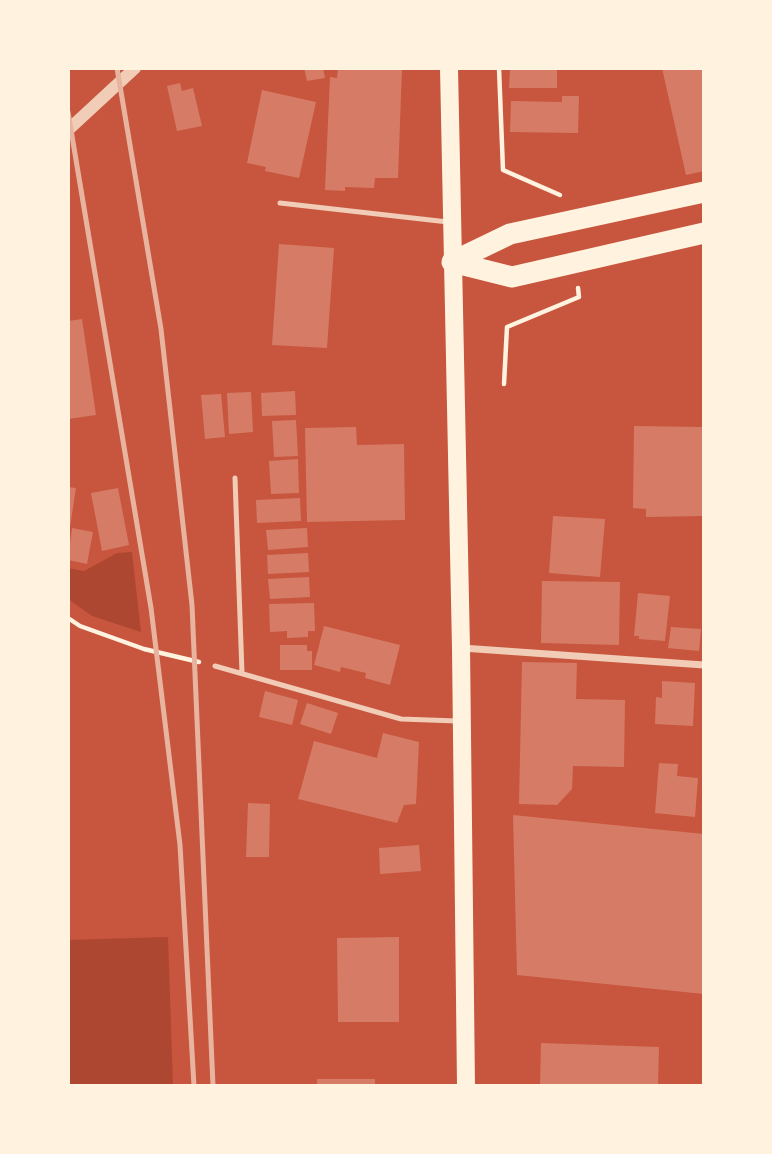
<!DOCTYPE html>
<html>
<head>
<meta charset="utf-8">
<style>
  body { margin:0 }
  #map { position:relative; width:772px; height:1154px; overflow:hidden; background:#c8553d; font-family:"DM Sans",sans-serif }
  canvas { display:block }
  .frame { position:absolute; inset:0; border:70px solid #fff3e0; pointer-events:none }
</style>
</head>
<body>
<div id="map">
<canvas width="772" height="1154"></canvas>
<div class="frame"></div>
</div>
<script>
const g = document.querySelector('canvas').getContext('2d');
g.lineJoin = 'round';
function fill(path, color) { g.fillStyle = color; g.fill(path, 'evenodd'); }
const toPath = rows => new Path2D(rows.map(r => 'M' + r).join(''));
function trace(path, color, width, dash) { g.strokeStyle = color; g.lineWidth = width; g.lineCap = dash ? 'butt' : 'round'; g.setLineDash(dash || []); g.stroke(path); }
fill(toPath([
  [132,552,132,553,141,632,92,616,68,599,68,568,84,571,117,553],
  [168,937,173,1086,68,1086,68,940]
]), '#ae4732');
fill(toPath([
  [304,68,323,68,325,78,307,81],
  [338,68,402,68,398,178,375,178,374,188,345,187,345,191,325,190,330,77,337,78],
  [510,68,557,68,557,88,509,88],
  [662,68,704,68,704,171,686,175],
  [180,83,182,91,193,88,202,126,177,131,167,86],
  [262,90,316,102,299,178,265,171,266,167,247,163],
  [562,96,579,96,578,133,510,132,511,101,562,102],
  [279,244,334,248,327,348,272,345],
  [82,319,96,415,68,419,68,321],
  [295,391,296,415,262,416,261,393],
  [251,392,253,432,229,434,227,393],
  [221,394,225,437,205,439,201,395],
  [296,420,298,456,274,457,272,421],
  [634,426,704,427,704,516,646,517,646,509,633,508],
  [356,427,357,445,404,444,405,520,307,522,305,428],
  [298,459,299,493,271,494,269,461],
  [68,487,76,488,70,527,68,527],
  [118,488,129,545,102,551,91,493],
  [300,498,301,521,257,523,256,500],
  [553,516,605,519,600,577,549,573],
  [72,528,93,532,87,564,68,560],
  [307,528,308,547,268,550,266,530],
  [308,553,309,572,268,574,267,555],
  [309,577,310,597,270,599,268,579],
  [542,581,620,582,619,645,541,643],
  [638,593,670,596,665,641,639,639,639,636,634,636],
  [314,603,315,631,308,631,308,637,287,638,287,631,270,632,269,604],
  [324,626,400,645,390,685,365,678,366,673,341,667,340,672,314,665],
  [671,627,701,629,699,651,668,648],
  [280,645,307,645,307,651,312,651,312,670,280,670],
  [522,662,577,663,576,699,625,700,624,767,573,766,572,789,557,805,519,804],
  [662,681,695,683,693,726,655,724,656,697,662,698],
  [265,691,298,700,292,725,259,717],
  [307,703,338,713,331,734,300,724],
  [383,733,419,742,416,804,404,805,397,823,298,799,314,741,377,758],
  [659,763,678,764,677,776,698,778,695,817,655,813],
  [248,803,270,804,269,857,246,857],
  [513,815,704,834,704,994,517,975],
  [419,845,421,871,380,874,379,848],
  [399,937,399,1022,338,1022,337,938],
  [541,1043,659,1047,658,1086,540,1086],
  [317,1079,375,1079,375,1086,317,1086]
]), '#d67c66');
trace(toPath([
  [499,68,503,170,560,195],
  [504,384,507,327,579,297,578,288],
  [68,618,80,626,144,649,199,662]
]), '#fff3e0', 4.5);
trace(toPath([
  [280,203,448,222],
  [235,478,242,673],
  [215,666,401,719,457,721]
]), '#f1ccb7', 5);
trace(toPath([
  [462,648,704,665]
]), '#f1ccb7', 7);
trace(toPath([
  [68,130,135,68]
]), '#f1ccb7', 12);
trace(toPath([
  [449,68,461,648,466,1086]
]), '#fff3e0', 18);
trace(toPath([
  [452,262,510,234,704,192],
  [452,262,512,277,704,233]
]), '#fff3e0', 21);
trace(toPath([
  [117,68,161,329,192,605,213,1086],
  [68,112,151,608,180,845,194,1086]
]), '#e9b49f', 5);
</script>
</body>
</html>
